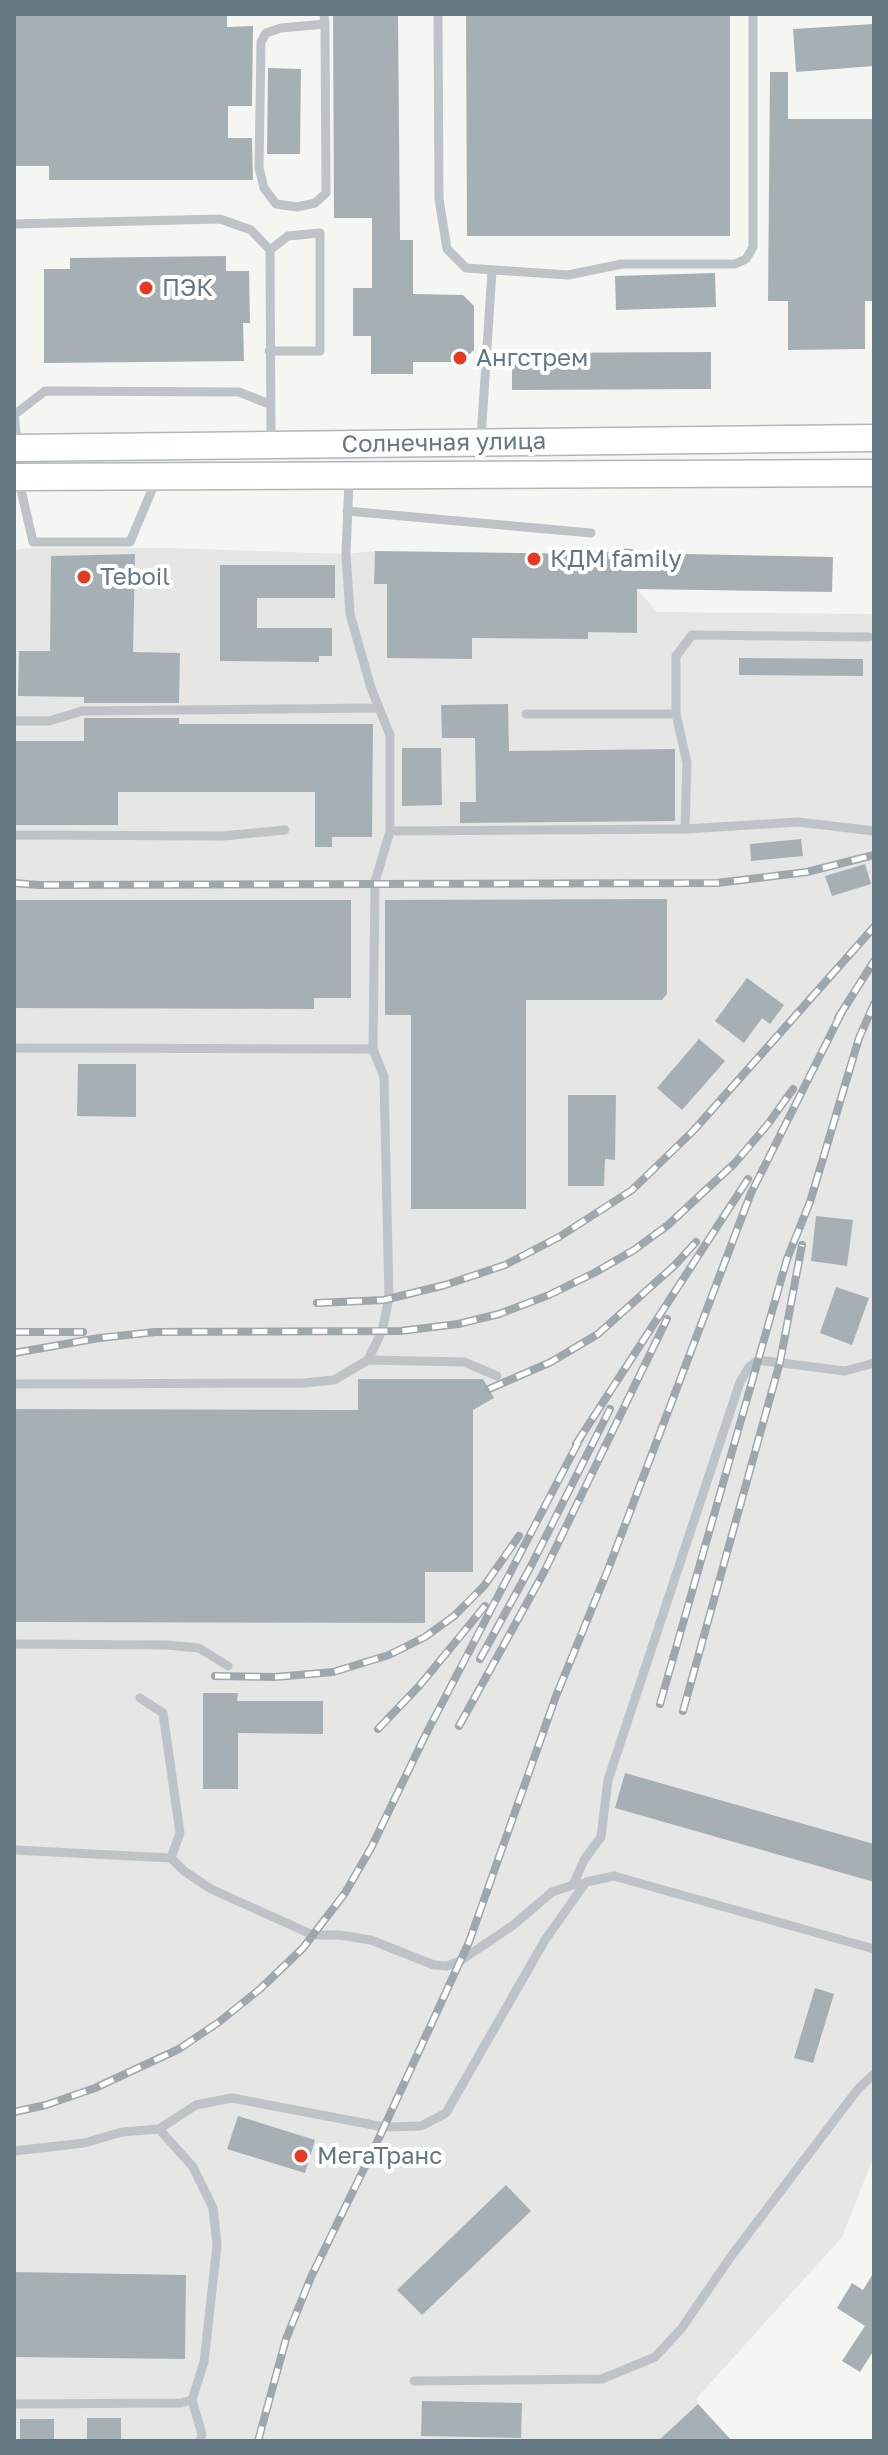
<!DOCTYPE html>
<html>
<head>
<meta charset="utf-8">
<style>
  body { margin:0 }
  #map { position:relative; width:888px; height:2455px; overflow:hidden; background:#f5f5f1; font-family:"Golos Text",sans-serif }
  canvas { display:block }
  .frame { position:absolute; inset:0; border:16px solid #637883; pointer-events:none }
</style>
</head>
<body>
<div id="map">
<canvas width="888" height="2455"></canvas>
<div class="frame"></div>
</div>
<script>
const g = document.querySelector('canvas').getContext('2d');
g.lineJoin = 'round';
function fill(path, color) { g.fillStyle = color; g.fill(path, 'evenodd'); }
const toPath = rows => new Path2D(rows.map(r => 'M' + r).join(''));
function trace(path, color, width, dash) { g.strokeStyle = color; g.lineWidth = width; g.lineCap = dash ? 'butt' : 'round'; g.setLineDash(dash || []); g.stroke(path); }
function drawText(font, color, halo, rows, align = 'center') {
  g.font = font + ' "Golos Text",sans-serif'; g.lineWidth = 8; g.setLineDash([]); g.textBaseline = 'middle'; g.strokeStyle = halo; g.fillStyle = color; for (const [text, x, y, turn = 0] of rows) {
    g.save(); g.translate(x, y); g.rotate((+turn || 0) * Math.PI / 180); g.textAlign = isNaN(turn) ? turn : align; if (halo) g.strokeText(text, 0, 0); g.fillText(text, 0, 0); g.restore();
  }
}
fill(toPath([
  [33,548,170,548,346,554,375,551,589,554,590,551,609,552,614,548,632,549,638,553,637,589,657,612,874,614,874,2156,842,2237,697,2398,698,2404,658,2441,14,2441,14,550]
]), '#e6e6e4');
fill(toPath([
  [14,14,227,14,227,27,253,26,252,106,228,106,228,138,252,138,253,180,49,180,49,166,14,166],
  [333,14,398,14,400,240,413,240,413,294,463,295,474,306,474,350,461,362,413,362,413,374,371,374,371,336,353,336,353,288,372,288,372,218,334,218],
  [466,14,730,14,730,236,467,236],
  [874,24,874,66,796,72,793,29],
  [268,68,301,69,300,154,267,154],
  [770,72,788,72,788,119,874,119,874,301,865,301,865,349,788,350,788,301,768,301],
  [226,256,226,271,249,271,250,323,243,323,244,361,44,363,44,269,70,269,70,258],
  [715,273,716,307,616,310,615,276],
  [711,352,711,389,512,390,512,353],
  [614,548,632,549,638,553,833,557,832,592,637,589,637,633,588,632,588,639,472,638,472,659,387,658,387,584,374,584,375,551,590,554,590,551,609,552],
  [135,554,133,652,180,653,179,703,84,703,84,697,18,696,19,651,50,651,51,556],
  [220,565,335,565,335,598,257,598,257,628,332,628,332,656,319,656,319,662,220,661],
  [739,658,863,659,863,676,739,675],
  [508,704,509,751,675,749,675,821,460,823,460,802,476,802,475,738,442,738,441,705],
  [84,718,179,718,179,724,373,724,372,837,332,837,332,847,315,847,315,792,118,792,118,825,14,825,14,741,84,741],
  [402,748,441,748,442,805,402,806],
  [801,839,803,856,751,861,750,844],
  [865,864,871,884,832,896,825,876],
  [667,899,667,994,662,1000,526,1000,526,1209,411,1209,411,1015,385,1015,385,900],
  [14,900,351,900,351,998,314,998,314,1009,14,1008],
  [747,978,784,1005,770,1024,762,1018,744,1043,715,1021],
  [699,1039,725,1061,682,1110,657,1088],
  [78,1064,136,1064,136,1117,77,1116],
  [568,1095,616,1095,615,1160,605,1159,604,1186,568,1186],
  [816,1216,853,1220,847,1266,811,1261],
  [836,1287,869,1298,852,1345,820,1333],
  [358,1379,483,1379,494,1398,473,1410,473,1572,425,1572,425,1623,14,1622,14,1409,358,1410],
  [203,1693,238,1693,237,1701,323,1701,323,1734,238,1733,238,1789,203,1789],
  [625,1773,874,1844,874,1882,615,1808],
  [815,1988,834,1994,813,2063,794,2058],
  [238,2116,315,2140,305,2173,227,2149],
  [506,2185,531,2211,422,2315,397,2290],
  [14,2272,186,2275,185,2359,14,2357],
  [874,2272,874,2350,860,2372,842,2361,865,2326,837,2308,852,2283,863,2290],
  [422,2401,522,2403,521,2438,421,2436],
  [698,2404,732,2441,658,2441],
  [87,2418,121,2418,121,2441,87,2441],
  [20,2419,54,2419,54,2441,20,2441]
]), '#a6b0b4');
const secondary = toPath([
  [14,448,874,438],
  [14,477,874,473]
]);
trace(secondary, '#b0b7ba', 29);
trace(toPath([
  [324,14,325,24,326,193,315,203,297,207,276,204,264,188,259,168,261,42,266,33,281,28,325,24],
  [438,14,439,199,447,249,466,268,568,275,622,264,735,264,746,259,753,247,753,14],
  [14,224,220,219,251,230,270,250,271,441],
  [269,351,320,351,320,233,288,236,270,250],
  [14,412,17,444],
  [14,415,45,391,239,392,269,404],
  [481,439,492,271],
  [19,481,33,542,130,542,157,478],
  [347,511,591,533],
  [526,714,676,714],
  [14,721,49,721,82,711,379,708],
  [685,829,687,763,676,714,676,656,692,635,869,637],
  [390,831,685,829,798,822,874,831],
  [14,835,223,836,285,830],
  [14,1048,373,1049],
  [368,1360,464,1362,497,1376],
  [14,1384,304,1383,334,1380,368,1360,382,1331,389,1298,384,1077,373,1049,375,882,390,831,390,735,371,688,350,614,346,554,349,480],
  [14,1644,166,1645,199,1648,228,1666],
  [140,1698,163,1713,180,1833,171,1858],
  [14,1850,171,1858,184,1871,211,1889,313,1935,339,1935,371,1940,434,1965,447,1966,460,1961,512,1926,552,1892,579,1883],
  [574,1883,584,1860,601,1837,608,1780,740,1382,749,1367,758,1360,845,1371,874,1363],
  [159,2129,196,2105,232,2098,384,2127,421,2126,446,2113,545,1940,586,1882,614,1876,874,1949],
  [14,2151,84,2143,122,2132,159,2129,193,2167,213,2208,217,2245,204,2362,192,2400,181,2403,14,2404],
  [414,2381,602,2379,655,2357,681,2329,732,2255,858,2089,874,2074],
  [192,2400,202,2434,200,2441]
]), '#bdc3c6', 9);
trace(secondary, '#fff', 26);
const rail = toPath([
  [14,883,39,885,717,883,807,872,874,855],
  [838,1018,874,961],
  [317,1303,384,1300,445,1285,505,1265,559,1237,632,1190,694,1130,874,927],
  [14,1332,83,1332],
  [14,1353,99,1338,155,1332,400,1331,458,1324,499,1314,549,1295,594,1273,634,1250,668,1225,735,1163,768,1124,793,1089],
  [489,1389,551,1362,598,1334,675,1265,696,1242],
  [576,1444,748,1179],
  [480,1659,531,1566,610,1409],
  [215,1676,275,1677,333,1672,389,1655,425,1637,454,1616,484,1586,519,1536],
  [660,1704,787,1259,810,1202,859,1038,874,1004],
  [683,1711,780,1362,802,1245],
  [459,1726,544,1572,667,1319],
  [378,1729,420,1685,485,1606],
  [14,2112,46,2105,95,2088,179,2049,219,2022,260,1989,303,1948,345,1893,371,1848,426,1734,581,1437],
  [258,2441,286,2339,311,2277,379,2138,469,1942,556,1696,609,1567,751,1193,843,1010]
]);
trace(rail, '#9ea7ab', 8);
trace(rail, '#fff', 5, [15]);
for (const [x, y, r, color] of [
  [146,288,8,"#e7391f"],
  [460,358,8,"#e7391f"],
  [534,559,8,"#e7391f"],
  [84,577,8,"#e7391f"],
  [301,2156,8,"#e7391f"]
]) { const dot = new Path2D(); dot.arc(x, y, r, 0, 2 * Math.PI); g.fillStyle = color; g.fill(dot); trace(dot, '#fff', 3); }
drawText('24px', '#637883', '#fff', [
  ["ПЭК",162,288],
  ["Ангстрем",476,358],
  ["КДМ family",550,559],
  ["Teboil",100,577],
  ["МегаТранс",317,2156]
], 'left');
drawText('24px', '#637883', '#fff', [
  ["Солнечная улица",444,443,-1]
]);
</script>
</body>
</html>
